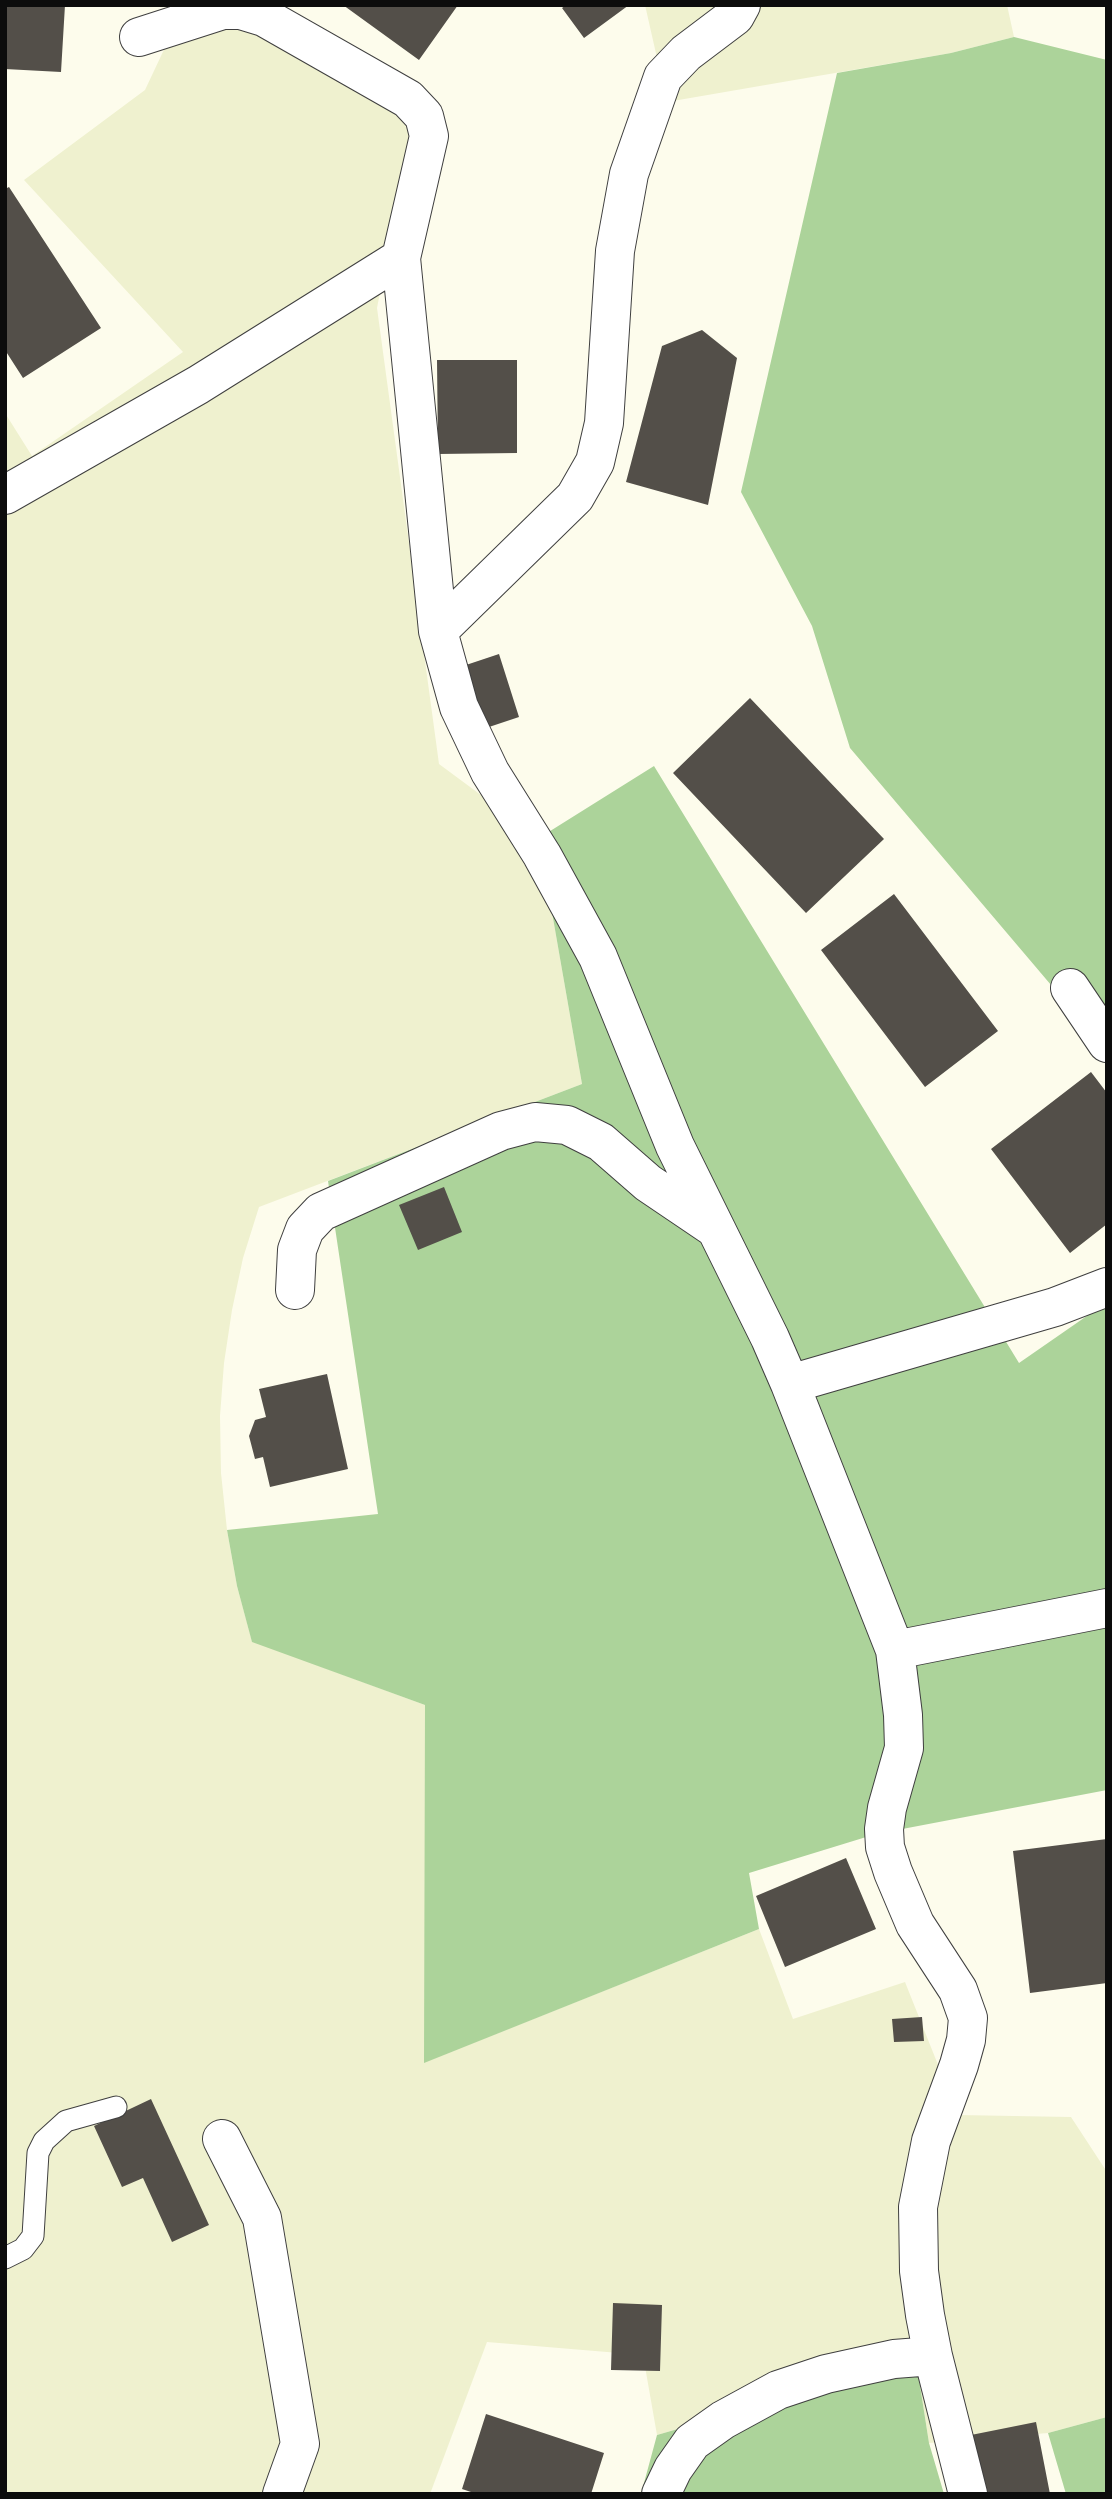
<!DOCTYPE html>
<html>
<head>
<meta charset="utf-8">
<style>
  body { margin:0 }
  #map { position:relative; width:1112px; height:2499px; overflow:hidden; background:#fdfcec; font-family:Spectral,serif }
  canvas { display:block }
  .frame { position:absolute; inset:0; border:7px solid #0c0c0c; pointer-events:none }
</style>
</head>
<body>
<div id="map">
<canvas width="1112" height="2499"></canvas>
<div class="frame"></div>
</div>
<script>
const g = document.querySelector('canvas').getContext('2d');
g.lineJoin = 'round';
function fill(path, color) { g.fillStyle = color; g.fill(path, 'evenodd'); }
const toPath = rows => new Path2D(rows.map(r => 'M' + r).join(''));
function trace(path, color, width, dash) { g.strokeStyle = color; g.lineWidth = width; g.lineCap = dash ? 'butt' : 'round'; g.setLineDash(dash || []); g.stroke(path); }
fill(toPath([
  [185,5,419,88,377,308,439,764,539,838,582,1084,259,1207,243,1258,232,1310,224,1363,220,1416,221,1473,227,1530,237,1586,252,1641,425,1705,425,2062,759,1929,793,2019,905,1982,958,2115,1071,2117,1107,2172,1107,2417,1048,2433,929,2443,916,2360,657,2435,643,2355,487,2342,430,2494,5,2494,5,413,32,456,183,352,24,180,145,90],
  [645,5,1007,5,1014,37,951,53,667,102]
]), '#eff1cf');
fill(toPath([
  [1014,37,1107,60,1107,1051,850,748,812,626,741,492,837,73,951,53],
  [654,766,1019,1363,1107,1302,1107,1790,876,1834,749,1873,759,1929,424,2063,425,1705,252,1642,237,1586,227,1530,378,1514,328,1181,582,1084,539,838],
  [916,2360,929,2443,944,2494,641,2494,657,2435],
  [1107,2417,1107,2494,1066,2494,1048,2433]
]), '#acd39a');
fill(toPath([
  [5,5,65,5,61,72,5,69],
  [343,5,458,5,419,60],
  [566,5,629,5,584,38,562,8],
  [9,187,101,328,23,378,5,350,5,189],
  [702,330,737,358,708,505,626,482,662,346],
  [437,360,517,360,517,453,438,454],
  [499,654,519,717,483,729,463,666],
  [750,698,884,839,806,913,673,773],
  [894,894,998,1031,925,1087,821,950],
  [1091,1072,1107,1093,1107,1224,1070,1253,991,1149],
  [444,1187,462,1232,418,1250,399,1205],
  [327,1374,348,1469,270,1487,263,1457,255,1459,249,1436,255,1420,266,1417,259,1389],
  [1107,1839,1107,1983,1030,1993,1013,1851],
  [846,1858,876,1929,785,1967,756,1896],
  [922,2017,924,2041,894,2042,892,2019],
  [151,2099,209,2225,172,2242,143,2178,122,2187,94,2126],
  [613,2303,662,2305,660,2371,611,2370],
  [486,2414,604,2453,591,2494,477,2494,462,2489],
  [1036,2422,1050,2494,972,2494,961,2437]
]), '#534f49');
const service = toPath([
  [5,2258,23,2249,33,2236,38,2153,44,2141,66,2121,116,2107]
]);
const minor = toPath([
  [139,37,223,10,241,10,264,17,408,99,424,116,429,136,401,258,438,631,459,707,490,772,542,855,598,957,675,1146,770,1338,790,1384,895,1650,903,1715,904,1748,887,1808,884,1829,885,1847,893,1872,915,1924,958,1990,968,2018,966,2040,959,2065,931,2141,918,2207,919,2271,925,2315,933,2356,968,2494],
  [5,495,198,385,401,258],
  [438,631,575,497,595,462,604,423,615,251,629,174,663,77,686,53,735,16,741,5],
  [1070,988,1107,1043],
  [295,1290,297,1250,305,1229,321,1212,501,1131,535,1122,567,1125,601,1142,648,1183,716,1229],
  [790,1384,1055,1307,1107,1287],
  [895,1650,1107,1608],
  [222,2139,262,2218,300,2444,282,2494],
  [661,2494,673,2469,692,2442,723,2420,778,2390,826,2374,894,2359,933,2356]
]);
trace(service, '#3f3f3f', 23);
trace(minor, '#3f3f3f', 40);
trace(service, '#fff', 21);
trace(minor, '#fff', 38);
</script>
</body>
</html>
